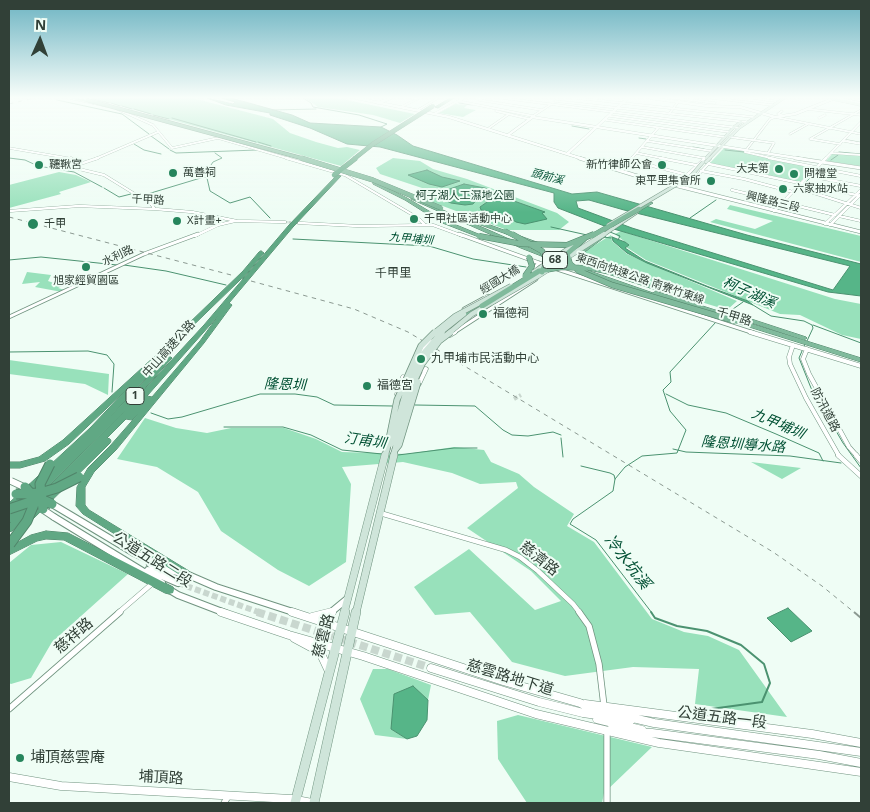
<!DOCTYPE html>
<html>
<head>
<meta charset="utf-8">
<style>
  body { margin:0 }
  #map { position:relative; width:870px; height:812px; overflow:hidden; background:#effdf5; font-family:"Noto Sans",sans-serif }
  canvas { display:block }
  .frame { position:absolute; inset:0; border:10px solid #314037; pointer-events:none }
  .north { position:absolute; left:15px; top:15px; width:50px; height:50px; -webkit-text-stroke:4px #effdf5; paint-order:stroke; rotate:2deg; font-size:14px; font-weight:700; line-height:20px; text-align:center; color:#314037 }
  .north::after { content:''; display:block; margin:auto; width:18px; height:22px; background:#314037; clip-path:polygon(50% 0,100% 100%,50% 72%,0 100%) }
</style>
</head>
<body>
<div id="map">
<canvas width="870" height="812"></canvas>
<div class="frame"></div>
<div class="north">N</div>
</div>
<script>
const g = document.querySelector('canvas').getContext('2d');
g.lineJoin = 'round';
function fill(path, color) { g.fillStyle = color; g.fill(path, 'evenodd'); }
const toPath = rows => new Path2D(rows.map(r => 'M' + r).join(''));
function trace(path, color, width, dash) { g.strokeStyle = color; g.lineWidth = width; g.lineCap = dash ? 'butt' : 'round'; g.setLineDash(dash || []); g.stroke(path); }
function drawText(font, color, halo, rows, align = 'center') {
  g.font = font + ' "Noto Sans","Noto Sans TC",sans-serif'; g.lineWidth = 4; g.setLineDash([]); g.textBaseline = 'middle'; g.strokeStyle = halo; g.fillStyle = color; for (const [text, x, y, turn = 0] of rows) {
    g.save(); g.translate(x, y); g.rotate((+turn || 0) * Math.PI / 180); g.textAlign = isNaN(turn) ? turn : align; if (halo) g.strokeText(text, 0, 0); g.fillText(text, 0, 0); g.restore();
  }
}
fill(toPath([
  [91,98,193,98,273,119,290,133,316,142,338,148,347,147,360,150,341,166],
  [305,98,337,98,415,114,400,123,373,115,318,107],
  [455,104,467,105,464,108,476,110,463,117,439,113],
  [725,147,746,150,745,152,815,168,800,182,710,163],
  [833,153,861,155,861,166,826,161],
  [393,158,420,161,433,169,467,179,557,213,569,222,559,230,507,230,424,199,426,192,422,188,380,174,376,168],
  [59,172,76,175,91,182,59,192,61,194,9,208,9,185],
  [730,205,861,236,861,262,710,222,716,219,755,229,773,221,727,209],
  [621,231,835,299,861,304,861,339,842,335,800,315,780,314,646,260,626,247,629,245,615,234],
  [611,235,612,241,627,254,737,301,727,310,640,283,593,265,582,258,582,253],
  [27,272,51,275,48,281,62,286,58,288,65,290,62,292,35,287,40,282,22,284],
  [9,360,109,374,108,395,85,384,9,374],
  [145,418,176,428,207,433,231,428,284,428,316,439,342,452,406,454,454,447,484,450,491,462,519,474,534,487,574,514,567,526,594,542,652,619,684,632,708,636,739,650,787,717,695,704,699,669,633,667,565,676,512,662,470,612,435,615,414,587,469,549,535,610,561,601,531,571,467,528,518,488,516,482,480,484,452,473,403,462,342,467,351,484,346,562,309,586,278,570,221,531,198,492,157,467,117,459],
  [751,462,801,468,782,479],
  [61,542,128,574,52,642,31,678,11,684,9,683,9,563,31,545],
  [373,669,388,669,431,685,428,700,412,686,391,729,407,739,375,735,360,699],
  [518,715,652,747,604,793,602,803,527,803,498,759,497,721]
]), '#98e1bb');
const water = toPath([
  [207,98,233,104,235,102,222,98,231,98,292,115,310,123,381,127,397,135,413,146,572,194,597,192,747,235,861,264,861,296,828,292,607,227,558,208,554,202,554,193,380,147,347,144,310,128,270,115,270,113,226,105,207,98],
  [589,200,624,210,850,266,833,290,632,228,578,208,576,201,589,200],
  [427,170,442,177,460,181,442,187,429,184,408,175,427,170],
  [464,184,485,188,494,193,478,198,473,204,465,205,451,203,436,196,435,194,464,184],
  [497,195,545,212,542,213,547,219,525,224,516,222,507,216,481,210,480,207,497,195],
  [612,237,625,242,629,245,625,248,645,261,709,287,748,301,753,305,647,263,627,253,613,241,612,237],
  [788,608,812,631,791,642,767,618,788,608],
  [413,686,428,700,427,720,417,736,407,739,391,729,394,694,413,686]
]);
fill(water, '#56b588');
trace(water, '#4b9270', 1);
trace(toPath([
  [303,98,311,103,313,107,359,115,387,124,381,127],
  [93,99,109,103],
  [57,100,122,114,149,134],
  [111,103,120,106],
  [459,103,472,105],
  [122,106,132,109],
  [134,109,151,114],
  [272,110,316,109],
  [153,115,169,119],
  [172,118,256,142],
  [572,126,589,129],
  [151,136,169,149],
  [639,138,646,139],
  [258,142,271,146],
  [134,144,144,150,161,154],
  [693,147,704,149],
  [170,150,176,153,257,150],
  [725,150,744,152],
  [839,152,861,154],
  [9,158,25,160,38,166,74,172,102,187],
  [831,160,838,155],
  [208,175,213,168,211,165,213,162,222,158,215,153],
  [812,175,817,170],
  [805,183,810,178],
  [104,188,119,197,131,194],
  [141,196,204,177,207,178,210,191,230,203,250,197,270,218],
  [690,218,716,200],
  [551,227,587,235],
  [610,232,620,236,618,240],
  [603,237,611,238],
  [293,239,429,246,473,259,526,267],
  [9,260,41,257,117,265],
  [124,265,166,271,226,285],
  [753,305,771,316,804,321,812,325,813,328,807,341],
  [726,314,743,302],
  [813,325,861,343],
  [805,344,799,358,811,388,843,443,861,468],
  [9,352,88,351,107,355,114,364,112,392],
  [666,394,688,405,726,413,776,434,819,453,823,461],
  [415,405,475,406,503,430,512,435,528,436,553,432,561,435],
  [151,413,168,419,182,417,260,394,295,394,317,397,334,405,392,406],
  [224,427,283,427,311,435,342,450,382,454],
  [561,438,563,457],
  [673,449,686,452,790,456,841,463],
  [398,455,454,448,477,448],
  [581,466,610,473,614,475,615,479],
  [652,613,596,540,570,524,573,519,613,491,615,479,625,467,642,456,677,453,686,430,670,411,663,390,671,382,670,372,716,322]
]), '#4b9270', 1);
trace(toPath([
  [651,612,655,618,677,626,707,631,741,645,764,664,770,683,762,702,711,709]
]), '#4b9270', 2);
trace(toPath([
  [285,222,299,223]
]), '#c9d7cf', 2.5, [2.5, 1]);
trace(toPath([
  [514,399,521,395]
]), '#c9d7cf', 4, [4, 2]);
trace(toPath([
  [178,583,261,613]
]), '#c9d7cf', 6, [6, 3]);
trace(toPath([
  [257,612,431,668]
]), '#c9d7cf', 8, [8, 4]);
const pedestrian = toPath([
  [845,140,861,143]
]);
const minorFar5 = toPath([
  [70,98,106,106],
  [483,98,479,100,542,110],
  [502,98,739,128],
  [576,98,753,117],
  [674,98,715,103],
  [711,98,772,105],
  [752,98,775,101],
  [837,98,861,103],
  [458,101,533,116,550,105],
  [555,101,746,122],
  [401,107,419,98],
  [117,109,153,125,172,148,218,138,290,159],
  [807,109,861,115],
  [418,110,438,98],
  [496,111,529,119],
  [782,111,778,114,784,116],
  [434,114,464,98],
  [669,114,681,98],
  [610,116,729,132],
  [819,118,825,115],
  [606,120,725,137],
  [489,128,509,114],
  [790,134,808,124],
  [730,137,774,143,768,153],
  [647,141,711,151],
  [844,141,861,144],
  [840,144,810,139,861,110],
  [642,147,704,158],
  [9,148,73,159],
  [747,149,770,119,775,117,861,134],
  [746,150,745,152,775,159],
  [636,153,666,159],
  [832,153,861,155],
  [95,159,158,132],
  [631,159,658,128],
  [825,159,861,122]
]);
const minorFar4 = toPath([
  [71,158,79,169,104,175,151,204,155,209],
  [286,158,345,175,418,218,424,224],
  [660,158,696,165],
  [769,158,861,176],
  [630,160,687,175],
  [709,164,861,196],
  [77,165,98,158],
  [621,171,632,158],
  [701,171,744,179,793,192],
  [809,176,861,186],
  [673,184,687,175,705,158],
  [681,187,696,177,709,163],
  [798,188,861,208],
  [732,190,835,215],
  [9,211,79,206,155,209,192,212,237,221,285,222],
  [774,211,826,158],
  [839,216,861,221],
  [299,223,358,226,433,225,463,236],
  [825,224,861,190],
  [830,225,860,195],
  [195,236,218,225,235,221]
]);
const minorFar3 = toPath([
  [459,234,553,268],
  [557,269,754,333],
  [527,275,539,263],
  [464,309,488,296],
  [9,317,144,254,198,234],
  [453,333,536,279]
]);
const minorFar2 = toPath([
  [750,332,861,366],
  [450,335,455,332],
  [793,345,789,357,790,364,806,398,839,456],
  [807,349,803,359,809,374,849,447,857,456],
  [419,384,426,369,420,370],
  [397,394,403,377]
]);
const minorFar1 = toPath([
  [838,455,861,476],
  [856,455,861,461],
  [380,513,506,550,520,557,538,571,573,604,580,613],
  [118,613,154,582]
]);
const minor = toPath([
  [579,612,589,626,599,664,604,706],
  [9,709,120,612],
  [607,730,607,803],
  [224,803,229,795]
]);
const tertiaryFar3 = toPath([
  [356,98,449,117,583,159],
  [650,98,707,106,740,107,775,117,795,114,835,98],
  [378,103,391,98],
  [532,117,803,159],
  [508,135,534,116],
  [567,154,628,98]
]);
const tertiaryFar2 = toPath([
  [579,158,634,175,861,232],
  [795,158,861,168]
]);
const tertiaryFar1 = toPath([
  [52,504,134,553,169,570,186,574,216,587,296,613],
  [54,517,162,583],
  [150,564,168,576],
  [148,570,178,583],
  [168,589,178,595,225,613],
  [330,613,347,599]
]);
const tertiary = toPath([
  [221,612,289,635,363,656,536,714,659,743,861,772],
  [292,612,503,681,580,703,590,708,654,723,861,752],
  [312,617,332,612],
  [294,638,320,652,328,669],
  [431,668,539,702,583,713,631,720],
  [585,704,812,734,861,743],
  [597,719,642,730],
  [610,730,652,733,819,755,861,763],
  [9,777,61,786,291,799,312,803]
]);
const secondaryFar4 = toPath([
  [828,98,861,105],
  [706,158,734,127,741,122],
  [709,159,739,128,784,98]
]);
const secondaryFar3 = toPath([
  [706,162,710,158],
  [612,229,637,212]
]);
const secondaryFar2 = toPath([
  [385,456,387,449],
  [393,456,395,450]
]);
const secondaryFar1 = toPath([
  [344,613,385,455],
  [356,613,394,455]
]);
const secondary = toPath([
  [295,803,345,612],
  [314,803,356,612]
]);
const trunk = toPath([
  [70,98,76,98,95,103,94,104,70,98],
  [373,182,375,182,407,198,444,220,488,238,484,239,440,222,405,200,373,184,373,182],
  [411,197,413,197,525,246,577,267,576,268,572,268,521,248,411,199,411,197],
  [649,202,653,203,641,210,637,209,649,202],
  [475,221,479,221,542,244,538,245,475,223,475,221],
  [602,235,606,236,582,254,583,258,596,265,596,267,592,267,579,260,577,254,577,253,602,235],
  [586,266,611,272,667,291,664,293,662,292,608,274,584,269,583,268,586,266],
  [584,269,653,293,656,291,658,292,728,314,729,313,733,313,806,337,807,338,804,340,737,318,736,319,861,358,861,362,727,320,726,319,727,318,663,297,662,298,658,298,582,272,581,271,584,269],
  [482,304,484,305,484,307,460,320,458,321,455,319,482,304]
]);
const motorway = toPath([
  [450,98,454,98,438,108,435,107,450,98],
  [337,175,341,176,293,227,229,303,232,305,204,343,116,450,94,472,85,487,85,505,89,510,189,571,191,574,189,577,186,578,183,577,83,514,76,506,77,487,88,468,110,446,138,414,132,420,126,419,107,438,110,439,111,441,110,443,33,519,30,520,26,518,12,531,9,532,9,524,11,522,9,522,9,514,20,504,23,503,26,504,27,506,31,505,35,507,51,491,48,488,49,486,120,416,204,325,289,225,337,175],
  [218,316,200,341,152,397,147,396,218,316],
  [261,251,264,253,243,278,241,279,143,374,147,376,146,378,109,418,167,357,171,357,172,358,171,359,122,414,41,493,35,493,34,491,35,489,12,510,9,511,9,503,90,428,126,390,69,444,45,461,20,468,9,468,9,462,20,462,39,457,63,440,154,357,243,271,259,252,261,251],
  [46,531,68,533,173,587,174,590,173,593,169,594,165,593,64,540,46,539,37,541,9,555,9,547,31,535,46,531]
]);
trace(pedestrian, '#719480', 2);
trace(minorFar5, '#719480', 2.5);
trace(minorFar4, '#719480', 3);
trace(minorFar3, '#719480', 4.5);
trace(minorFar2, '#719480', 5);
trace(minorFar1, '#719480', 5.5);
trace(minor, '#719480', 7);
trace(tertiaryFar3, '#719480', 3);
trace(tertiaryFar2, '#719480', 4);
trace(tertiaryFar1, '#719480', 8);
trace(tertiary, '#719480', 9);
trace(secondaryFar4, '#719480', 3);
trace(secondaryFar3, '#719480', 4);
trace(secondaryFar2, '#719480', 7);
trace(secondaryFar1, '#719480', 8);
trace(secondary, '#719480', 10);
trace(trunk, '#508469', 1);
trace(motorway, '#508469', 1);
trace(pedestrian, '#fff', 1);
trace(minorFar5, '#fff', 2);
trace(minorFar4, '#fff', 2.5);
trace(minorFar3, '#fff', 3);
trace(minorFar2, '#fff', 4);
trace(minorFar1, '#fff', 4.5);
trace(minor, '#fff', 5.5);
trace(tertiaryFar3, '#fff', 2.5);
trace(tertiaryFar2, '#fff', 3);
trace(tertiaryFar1, '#fff', 6);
trace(tertiary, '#fff', 8);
trace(secondaryFar4, '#cfe5da', 2.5);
trace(secondaryFar3, '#cfe5da', 3);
trace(secondaryFar2, '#cfe5da', 5.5);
trace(secondaryFar1, '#cfe5da', 7);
trace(secondary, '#cfe5da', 9);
fill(trunk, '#80ba9c');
fill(motorway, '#60a884');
trace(toPath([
  [9,104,34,98],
  [9,217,235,276],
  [251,281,354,309,408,332,773,552,822,586,855,613]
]), '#8b9991', 1, [4.5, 4.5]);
trace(toPath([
  [854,612,861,618]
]), '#8b9991', 2, [14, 14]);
const minorBridge = toPath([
  [422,353,427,344,433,341]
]);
const tertiaryBridge = toPath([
  [11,481,26,488],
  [42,509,54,517]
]);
const secondaryBridgeFar2 = toPath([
  [608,225,691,176,703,162],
  [602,236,612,229]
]);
const secondaryBridgeFar1 = toPath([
  [534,272,574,245],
  [434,333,455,316,511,286],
  [440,333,464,314],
  [449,333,472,314,538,276,604,234]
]);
const secondaryBridge = toPath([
  [391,444,408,385,424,353,442,332],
  [387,449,397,400,421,346,435,332],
  [395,450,411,388,422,364,439,341,451,332],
  [395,450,399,445,418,382]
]);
const trunkBridgeFar2 = toPath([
  [87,100,305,159]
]);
const trunkBridgeFar1 = toPath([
  [301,158,373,180,441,208],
  [505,231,515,236],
  [592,236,639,209]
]);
const trunkBridge = toPath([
  [512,234,542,251,547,260,542,272],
  [479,236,522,244,567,245,594,234],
  [585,238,567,254,570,264,579,271,612,285,735,321],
  [525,276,532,266,529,257],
  [482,306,539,271,562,267,585,268]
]);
const motorwayBridgeFar2 = toPath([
  [354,159,373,144,433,106]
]);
const motorwayBridgeFar1 = toPath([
  [334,175,356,158]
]);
const motorwayBridge = toPath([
  [16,494,40,493,57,488,79,477],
  [9,509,30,502,45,501,52,504],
  [43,509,40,484,50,464],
  [10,544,27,521,34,504,30,493,25,487]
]);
trace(minorBridge, '#719480', 5, []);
trace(tertiaryBridge, '#719480', 8, []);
trace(secondaryBridgeFar2, '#719480', 4, []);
trace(secondaryBridgeFar1, '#719480', 5.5, []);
trace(secondaryBridge, '#719480', 7, []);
trace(trunkBridgeFar2, '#508469', 4, []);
trace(trunkBridgeFar1, '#508469', 5, []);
trace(trunkBridge, '#508469', 6, []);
trace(motorwayBridgeFar2, '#508469', 4.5, []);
trace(motorwayBridgeFar1, '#508469', 5, []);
trace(motorwayBridge, '#508469', 11, []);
trace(minorBridge, '#fff', 4);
trace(tertiaryBridge, '#fff', 6);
trace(secondaryBridgeFar2, '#cfe5da', 3);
trace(secondaryBridgeFar1, '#cfe5da', 4.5);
trace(secondaryBridge, '#cfe5da', 5.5);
trace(trunkBridgeFar2, '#80ba9c', 3);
trace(trunkBridgeFar1, '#80ba9c', 4.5);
trace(trunkBridge, '#80ba9c', 5);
trace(motorwayBridgeFar2, '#60a884', 4);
trace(motorwayBridgeFar1, '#60a884', 4.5);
trace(motorwayBridge, '#60a884', 9);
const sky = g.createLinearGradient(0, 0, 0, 212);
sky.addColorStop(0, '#6db4c2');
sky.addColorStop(0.46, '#f8fefa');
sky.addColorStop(1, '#f8fefa00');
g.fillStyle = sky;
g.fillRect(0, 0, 870, 212);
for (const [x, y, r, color] of [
  [39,165,5,"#26855c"],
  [662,165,5,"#26855c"],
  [779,169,5,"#26855c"],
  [173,173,5,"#26855c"],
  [794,174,5,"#26855c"],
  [711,181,5,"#26855c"],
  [783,189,5,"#26855c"],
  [414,219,5,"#26855c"],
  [177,221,5,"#26855c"],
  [33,224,6,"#26855c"],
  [86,267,5,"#26855c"],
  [483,314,5,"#26855c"],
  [421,359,5,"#26855c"],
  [367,386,5,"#26855c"],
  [20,758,5,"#26855c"]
]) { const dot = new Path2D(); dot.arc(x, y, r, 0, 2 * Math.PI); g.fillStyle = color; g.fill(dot); trace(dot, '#effdf5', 2); }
drawText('11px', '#314037', '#effdf5', [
  ["韆鞦宮",49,165],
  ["新竹律師公會",652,165,"right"],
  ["大夫第",769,169,"right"],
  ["萬善祠",183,173],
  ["問禮堂",804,174],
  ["東平里集會所",701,181,"right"],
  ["六家抽水站",793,189],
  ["千甲社區活動中心",424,219],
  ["X計畫+",187,221],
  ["千甲",44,224],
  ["旭家經貿園區",86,281,"center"]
], 'left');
drawText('italic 11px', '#005033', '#effdf5', [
  ["頭前溪",547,177,14],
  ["九甲埔圳",411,239,5]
]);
drawText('11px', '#17402d', '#effdf5', [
  ["柯子湖人工濕地公園",465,196]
]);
drawText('11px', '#314037', '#effdf5', [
  ["千甲路",148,200,3],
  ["興隆路三段",773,202,14],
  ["水利路",118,256,-25],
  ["東西向快速公路 南寮竹東線",640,279,19],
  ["經國大橋",500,280,-31]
]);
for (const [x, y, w] of [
  [555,260,25],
  [135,396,18]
]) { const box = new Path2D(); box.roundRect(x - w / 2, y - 8.5, w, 17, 4); g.fillStyle = '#effdf5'; g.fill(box); trace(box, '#314037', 1); }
drawText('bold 11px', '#314037', null, [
  ["68",555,260],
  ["1",135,396]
]);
drawText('12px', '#314037', '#effdf5', [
  ["千甲里",393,274]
]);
drawText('12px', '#314037', '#effdf5', [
  ["福德祠",493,314],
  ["九甲埔市民活動中心",431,359],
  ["福德宮",377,386]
], 'left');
drawText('12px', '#314037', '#effdf5', [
  ["千甲路",734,317,17],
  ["中山高速公路",169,349,-48],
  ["防汛道路",825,410,62]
]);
drawText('italic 14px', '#005033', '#effdf5', [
  ["柯子湖溪",749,293,24],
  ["隆恩圳",285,385,2],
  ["九甲埔圳",778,424,23],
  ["汀甫圳",365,441,8],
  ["隆恩圳導水路",743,445,4]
]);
drawText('15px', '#314037', '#effdf5', [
  ["慈濟路",539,559,38],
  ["公道五路二段",152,560,32],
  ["慈祥路",74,636,-41],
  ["慈雲路",324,636,-75],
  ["慈雲路地下道",510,678,17],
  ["公道五路一段",722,718,7],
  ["埔頂路",161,778,3]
]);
drawText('15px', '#314037', '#effdf5', [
  ["埔頂慈雲庵",30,758]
], 'left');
drawText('italic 16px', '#005033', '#effdf5', [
  ["冷水坑溪",627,562,52]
]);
</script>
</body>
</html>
